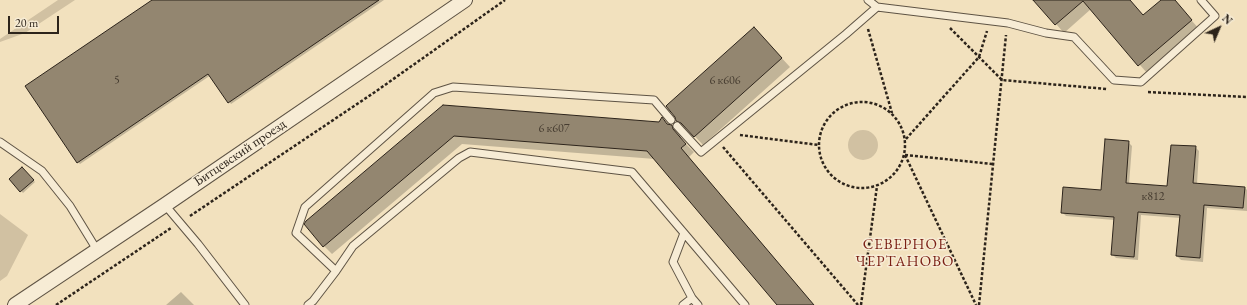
<!DOCTYPE html>
<html>
<head>
<meta charset="utf-8">
<style>
  body { margin:0 }
  #map { position:relative; width:1247px; height:305px; overflow:hidden; background:#f2e1be; font-family:"EB Garamond",serif }
  canvas { display:block }
  .north { position:absolute; left:1199px; top:8px; width:40px; height:40px; -webkit-text-stroke:3px #f7ecd5; paint-order:stroke; rotate:44deg; font-size:11px; font-weight:700; line-height:16px; text-align:center; color:#2d241b }
  .north::after { content:''; display:block; margin:auto; width:14px; height:18px; background:#2d241b; clip-path:polygon(50% 0,100% 100%,50% 72%,0 100%) }
  .scale { position:absolute; left:8px; top:16px; width:51px; height:18px; box-sizing:border-box; border:2px solid #2d241b; border-top:0; padding-left:5px; font-size:12px; line-height:14px; white-space:nowrap; color:#2d241b; -webkit-text-stroke:3px #f7ecd5; paint-order:stroke }
</style>
</head>
<body>
<div id="map">
<canvas width="1247" height="305"></canvas>
<div class="north">N</div>
<div class="scale">20 m</div>
</div>
<script>
const g = document.querySelector('canvas').getContext('2d');
g.lineJoin = 'round';
function fill(path, color) { g.fillStyle = color; g.fill(path, 'evenodd'); }
const toPath = rows => new Path2D(rows.map(r => 'M' + r).join(''));
function trace(path, color, width, dash) { g.strokeStyle = color; g.lineWidth = width; g.lineCap = dash ? 'butt' : 'round'; g.setLineDash(dash || []); g.stroke(path); }
function drawText(font, color, halo, rows, align = 'center') {
  g.font = font + ' "EB Garamond",serif'; g.lineWidth = 3; g.setLineDash([]); g.textBaseline = 'middle'; g.strokeStyle = halo; g.fillStyle = color; for (const [text, x, y, turn = 0] of rows) {
    g.save(); g.translate(x, y); g.rotate((+turn || 0) * Math.PI / 180); g.textAlign = isNaN(turn) ? turn : align; if (halo) g.strokeText(text, 0, 0); g.fillText(text, 0, 0); g.restore();
  }
}
fill(toPath([
  [58,0,75,0,25,33,0,42,0,39],
  '848 145a15 15 0 1 1 30 0a15 15 0 1 1-30 0Z',
  [0,214,28,235,7,276,0,281]
]), '#d1c1a2');
fill(toPath([
  [154,0,384,0,231,104,211,75,80,164,78,162],
  [1035,0,1130,0,1143,16,1162,0,1174,0,1199,29,1147,73,1091,9,1064,33],
  [754,28,790,67,703,145,689,130,685,129,677,121,676,116],
  [443,107,660,123,662,119,680,134,681,139,694,152,689,157,814,305,779,305,655,159,462,144,332,254,324,246],
  [1128,142,1132,146,1129,184,1168,187,1195,147,1199,151,1197,184,1245,188,1247,190,1247,211,1207,208,1203,262,1181,260,1177,256,1180,218,1141,215,1138,260,1116,258,1112,254,1114,220,1066,216,1062,212,1102,191],
  [22,168,35,182,23,193,10,179],
  [181,292,194,305,166,305]
]), '#0003');
const building = toPath([
  [152,0,379,0,228,103,208,74,77,163,25,86,152,0],
  [1033,0,1130,0,1143,15,1161,0,1175,0,1192,20,1138,66,1083,1,1055,25,1033,0],
  [754,27,782,58,694,137,681,123,676,121,675,117,666,106,667,105,754,27],
  [443,105,659,122,662,117,667,124,672,125,673,129,686,144,681,148,814,305,777,305,647,151,454,136,323,247,304,224,306,221,443,105],
  [1105,139,1129,141,1126,183,1167,186,1171,145,1196,146,1193,183,1245,187,1243,208,1204,205,1200,258,1176,256,1180,215,1138,212,1134,257,1111,255,1114,217,1061,213,1063,187,1101,190,1105,139],
  [22,167,34,180,20,192,9,179,22,167]
]);
fill(building, '#938670');
trace(building, '#2d241b', 1);
const service = toPath([
  [877,7,1008,23,1046,33,1074,37,1114,80,1141,82,1215,16,1201,0],
  [677,126,701,152,846,34,877,7,868,0],
  [0,142,42,171,70,206,97,250],
  [165,205,198,244,245,305],
  [684,233,745,305],
  [336,271,296,233,305,207,434,93,453,87,654,100,671,120],
  [692,298,698,305],
  [308,305,313,301,336,271,353,246,459,158,470,152,632,172,684,233,673,262,692,298,683,305]
]);
const minor = toPath([
  [15,305,165,205,465,0]
]);
trace(service, '#5e5344', 9);
trace(minor, '#5e5344', 16);
trace(toPath([
  [950,28,1002,80,1107,89],
  [868,29,892,113],
  [1148,92,1247,97],
  '819 145a43 43 0 1 1 86 0a43 43 0 1 1-86 0Z',
  [740,135,819,145],
  [906,139,979,57,987,31],
  [723,147,858,305],
  [905,155,976,305],
  [905,155,993,164],
  [190,216,375,92,505,0],
  [56,305,171,228],
  [861,305,877,186],
  [979,305,1006,35]
]), '#2d241b', 2.5, [3, 2]);
trace(service, '#f7ecd5', 7);
trace(minor, '#f7ecd5', 14);
drawText('12px', '#463c30', null, [
  ["5",117,80],
  ["6 к606",725,81],
  ["6 к607",554,129],
  ["к812",1153,197]
]);
drawText('14px', '#2d241b', '#f7ecd5', [
  ["Битцевский проезд",240,153,-34]
]);
g.letterSpacing = '1px';
drawText('15px', '#7a1f14', '#f7ecd5', [
  ["СЕВЕРНОЕ",905,245],
  ["ЧЕРТАНОВО",905,262]
]);
g.letterSpacing = '0px';
</script>
</body>
</html>
